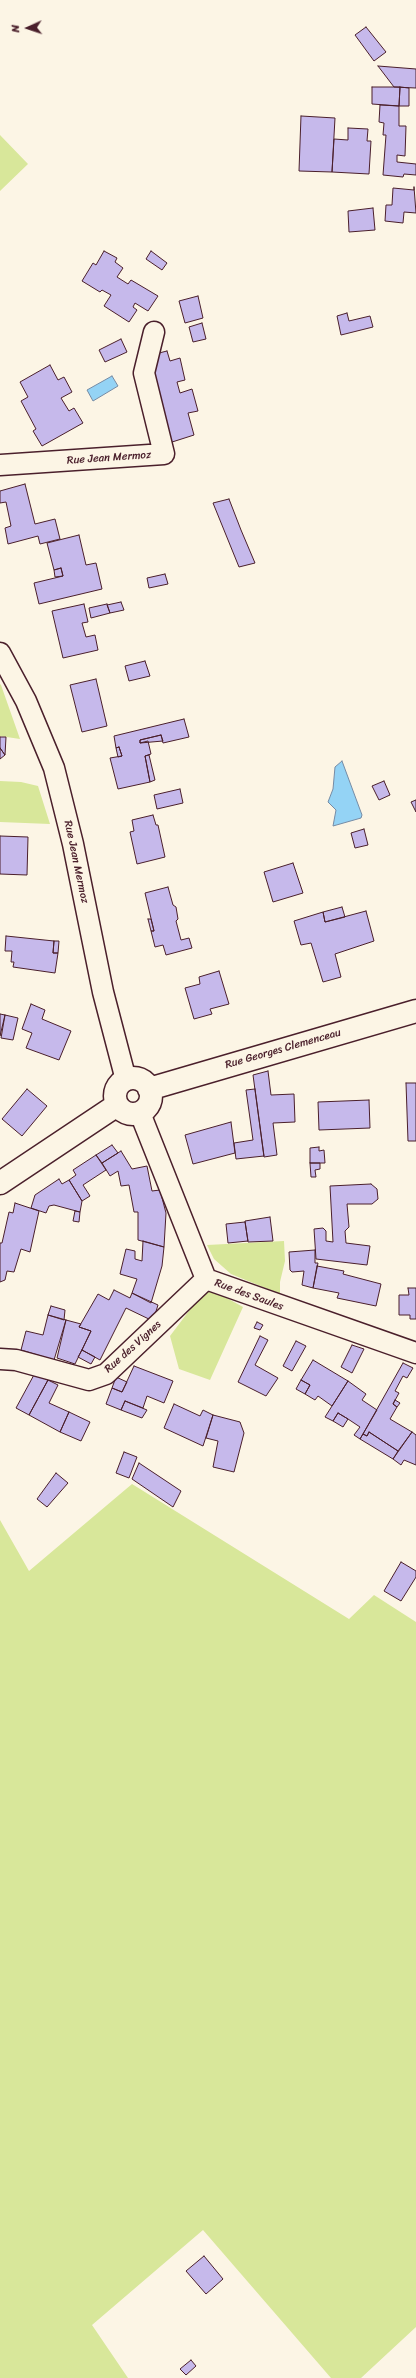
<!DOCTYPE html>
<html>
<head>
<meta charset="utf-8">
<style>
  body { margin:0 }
  #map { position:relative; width:416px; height:2378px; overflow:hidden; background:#fcf5e5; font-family:Sriracha,sans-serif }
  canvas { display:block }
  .north { position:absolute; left:8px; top:8px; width:40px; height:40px; -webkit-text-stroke:3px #fcf5e5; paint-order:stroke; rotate:267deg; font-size:11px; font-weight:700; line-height:16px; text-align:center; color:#4a1f2b }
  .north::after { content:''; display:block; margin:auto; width:14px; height:18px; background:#4a1f2b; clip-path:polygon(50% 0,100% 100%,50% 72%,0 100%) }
</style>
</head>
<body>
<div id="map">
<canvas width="416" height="2378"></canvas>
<div class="north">N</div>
</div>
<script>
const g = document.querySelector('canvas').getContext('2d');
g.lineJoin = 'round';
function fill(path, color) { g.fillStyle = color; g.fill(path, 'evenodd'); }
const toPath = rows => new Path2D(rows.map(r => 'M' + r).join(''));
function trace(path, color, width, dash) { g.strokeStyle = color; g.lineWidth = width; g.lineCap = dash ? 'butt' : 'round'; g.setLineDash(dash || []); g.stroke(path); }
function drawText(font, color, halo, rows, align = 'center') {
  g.font = font + ' Sriracha,sans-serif'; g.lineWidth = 3; g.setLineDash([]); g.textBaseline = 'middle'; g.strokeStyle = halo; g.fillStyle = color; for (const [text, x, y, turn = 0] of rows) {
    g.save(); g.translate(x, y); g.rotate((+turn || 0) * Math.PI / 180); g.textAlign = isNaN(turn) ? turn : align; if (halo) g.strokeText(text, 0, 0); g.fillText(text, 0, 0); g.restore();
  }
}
fill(toPath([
  [0,135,28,164,0,191],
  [0,684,1,685,20,739,0,736],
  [0,781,21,782,38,786,50,824,0,822],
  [284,1241,285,1261,280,1282,280,1294,231,1274,214,1259,207,1245],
  [207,1287,243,1307,210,1380,179,1369,170,1336],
  [132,1484,349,1619,374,1595,416,1622,416,2327,361,2378,331,2378,203,2230,92,2325,128,2378,0,2378,0,1520,29,1571]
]), '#d8e79a');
const water = toPath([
  [112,376,118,386,93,401,87,390,112,376],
  [342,761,362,815,361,818,333,826,336,810,328,802,333,789,335,767,342,761]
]);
fill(water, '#94d3f5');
trace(water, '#768ba4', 1);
const building = toPath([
  [366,27,386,52,374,61,355,35,366,27],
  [378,66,416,69,416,88,394,87,378,66],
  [372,87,400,87,399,106,372,104,372,87],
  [400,87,409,88,409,106,399,106,400,87],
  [380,105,399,106,399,126,406,126,405,156,397,155,397,162,416,164,416,175,404,174,403,177,383,175,386,135,383,135,384,123,379,122,380,105],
  [301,116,335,118,332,172,299,171,301,116],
  [348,128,368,129,367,141,371,141,369,174,332,172,334,139,348,140,348,128],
  [414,187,416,213,404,212,403,223,385,221,386,205,392,205,393,188,414,190,414,187],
  [373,208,375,230,349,232,348,211,373,208],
  [104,251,117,258,115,262,123,268,117,277,128,284,131,280,158,296,148,311,135,303,133,307,137,310,129,322,104,306,111,295,102,290,100,292,82,281,93,263,96,265,104,251],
  [151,251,167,263,162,270,146,259,151,251],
  [198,296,203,318,185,323,179,301,198,296],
  [347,313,349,321,370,316,373,327,341,335,337,316,347,313],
  [202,323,206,339,193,342,189,327,202,323],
  [121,339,127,352,105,362,99,350,121,339],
  [167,351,170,361,180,358,185,380,177,382,180,393,192,389,198,411,188,413,194,435,169,443,162,418,165,417,164,412,161,414,151,373,155,354,167,351],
  [50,365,58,380,64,377,72,392,61,398,69,411,74,408,83,423,42,446,33,431,36,429,21,401,28,397,20,382,50,365],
  [25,484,35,524,55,519,60,539,40,544,38,536,8,544,5,528,11,526,6,502,0,503,0,491,25,484],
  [229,499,241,530,255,563,239,567,213,503,229,499],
  [79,535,86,565,96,563,102,589,39,604,34,583,63,576,61,568,54,570,47,543,79,535],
  [61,568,63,576,55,577,54,570,61,568],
  [165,574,168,584,149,588,147,578,165,574],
  [121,602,124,610,110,613,107,605,121,602],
  [84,604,88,622,82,623,86,637,95,635,98,650,63,658,52,611,84,604],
  [107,604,110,613,91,618,89,608,107,604],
  [145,661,150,676,129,681,125,666,145,661],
  [96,679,107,726,82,732,70,685,96,679],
  [184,719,189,737,163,743,161,735,140,740,140,743,148,741,151,754,145,756,150,782,118,789,110,758,122,756,119,747,116,748,114,736,184,719],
  [161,735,163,741,140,743,140,740,161,735],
  [0,737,6,737,5,755,0,748,0,737],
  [119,747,122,756,118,757,116,748,119,747],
  [0,748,5,755,0,759,0,748],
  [149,755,155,780,150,782,145,756,149,755],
  [384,781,390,795,379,800,372,786,384,781],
  [180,789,183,803,157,809,154,795,180,789],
  [416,800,416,812,411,802,416,800],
  [153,815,156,825,158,825,165,857,137,864,130,832,134,831,132,820,153,815],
  [364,829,368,845,355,848,351,833,364,829],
  [0,836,28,837,27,875,0,874,0,836],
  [293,863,303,893,273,902,264,872,293,863],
  [168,887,173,905,176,907,178,919,176,921,181,940,189,938,192,948,166,955,163,945,155,947,151,931,154,931,145,893,168,887],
  [342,907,345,917,325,922,323,912,342,907],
  [366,911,374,941,335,954,341,977,323,982,311,943,301,945,294,921,323,912,325,922,366,911],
  [148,919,151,919,154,931,151,931,148,919],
  [6,936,54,941,53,953,58,953,55,973,13,967,14,962,11,962,12,951,5,951,6,936],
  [54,941,59,941,58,953,53,953,54,941],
  [219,971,229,1004,210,1009,212,1014,194,1019,185,988,200,984,199,977,219,971],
  [31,1004,45,1010,42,1019,71,1031,59,1060,26,1048,32,1033,22,1029,31,1004],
  [0,1014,5,1015,0,1036,0,1014],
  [5,1015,18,1018,13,1040,1,1038,5,1015],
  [268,1071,271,1095,294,1094,295,1122,273,1123,277,1155,264,1157,253,1075,268,1071],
  [406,1083,416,1083,416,1141,408,1141,406,1083],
  [27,1089,47,1106,22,1136,2,1119,27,1089],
  [255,1089,264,1156,236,1159,234,1143,253,1140,246,1090,255,1089],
  [369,1100,370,1128,319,1130,318,1102,369,1100],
  [231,1122,235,1153,193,1164,185,1135,231,1122],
  [112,1145,118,1153,102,1163,96,1155,112,1145],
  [319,1147,319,1151,324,1150,325,1163,310,1163,310,1148,319,1147],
  [121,1151,132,1169,147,1166,152,1191,160,1190,166,1213,164,1247,138,1240,138,1212,134,1212,129,1185,121,1186,118,1171,110,1176,102,1163,121,1151],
  [96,1155,106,1170,83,1185,90,1196,82,1201,69,1180,76,1175,73,1170,96,1155],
  [310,1163,320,1163,320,1169,315,1170,316,1177,311,1177,310,1163],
  [59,1179,62,1184,69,1180,82,1201,80,1212,54,1205,49,1206,46,1213,31,1208,35,1195,59,1179],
  [371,1184,377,1189,378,1199,372,1204,347,1204,349,1227,345,1231,346,1243,370,1246,367,1265,316,1259,314,1229,323,1228,326,1231,326,1241,333,1242,330,1186,371,1184],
  [15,1203,39,1211,30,1252,21,1249,14,1272,7,1271,5,1280,0,1282,0,1243,2,1243,9,1212,13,1213,15,1203],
  [75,1211,80,1212,79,1222,73,1221,75,1211],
  [270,1217,273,1241,248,1242,245,1221,270,1217],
  [245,1222,248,1241,228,1243,226,1224,245,1222],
  [143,1241,164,1247,162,1266,151,1303,132,1293,137,1279,120,1274,126,1249,135,1251,135,1259,142,1261,143,1241],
  [315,1250,315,1263,318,1263,313,1288,302,1285,304,1271,292,1272,290,1270,289,1252,315,1250],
  [317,1266,344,1271,343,1274,381,1284,376,1306,337,1298,339,1293,313,1288,317,1266],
  [408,1288,416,1288,416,1319,410,1319,410,1315,399,1315,399,1295,409,1295,408,1288],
  [114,1290,130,1298,132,1293,158,1305,153,1321,126,1308,100,1360,82,1350,91,1331,79,1327,98,1294,109,1300,114,1290],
  [51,1306,65,1310,64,1320,48,1315,51,1306],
  [48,1315,66,1320,54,1360,21,1350,26,1331,43,1335,48,1315],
  [66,1320,81,1324,79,1327,91,1331,75,1364,57,1358,66,1320],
  [257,1322,263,1325,260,1330,254,1328,257,1322],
  [260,1336,268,1340,255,1365,278,1378,266,1396,238,1382,260,1336],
  [296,1341,306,1346,292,1371,283,1366,296,1341],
  [352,1345,364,1349,352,1373,341,1367,352,1345],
  [82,1350,95,1357,91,1364,78,1357,82,1350],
  [313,1360,348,1381,332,1406,318,1396,315,1400,305,1394,310,1385,301,1380,313,1360],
  [403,1363,413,1368,407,1378,403,1376,395,1391,399,1393,393,1404,397,1407,390,1419,412,1432,398,1451,369,1432,367,1436,363,1434,403,1363],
  [134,1366,173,1381,164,1403,147,1396,143,1408,125,1401,121,1410,106,1404,112,1388,122,1392,134,1366],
  [35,1373,48,1380,29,1415,16,1408,35,1373],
  [116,1377,127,1382,122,1392,112,1388,116,1377],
  [48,1380,58,1385,49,1403,69,1412,60,1432,29,1415,48,1380],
  [301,1380,310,1385,305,1394,296,1389,301,1380],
  [348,1381,366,1394,362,1400,377,1410,360,1439,354,1435,360,1427,348,1419,338,1413,333,1421,325,1417,348,1381],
  [395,1400,400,1403,397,1407,393,1404,395,1400],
  [125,1401,147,1410,142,1418,121,1410,125,1401],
  [174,1404,200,1416,203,1410,213,1415,203,1446,164,1428,174,1404],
  [69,1412,90,1422,81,1441,60,1432,69,1412],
  [338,1413,348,1419,343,1427,333,1421,338,1413],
  [213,1415,240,1422,244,1433,234,1472,213,1467,218,1441,206,1438,213,1415],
  [369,1432,398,1451,393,1459,360,1439,363,1434,367,1436,369,1432],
  [412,1432,416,1435,416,1465,404,1460,401,1465,393,1459,412,1432],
  [124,1452,137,1457,129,1478,116,1473,124,1452],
  [139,1463,181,1491,173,1507,132,1479,139,1463],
  [56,1473,68,1483,47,1507,37,1499,56,1473],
  [401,1562,416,1571,416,1577,401,1601,384,1591,401,1562],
  [204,2256,223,2279,206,2294,186,2271,204,2256],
  [191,2360,196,2366,186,2375,180,2369,191,2360]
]);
fill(building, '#c6b9eb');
trace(building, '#4a1f2b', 1);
const minor = toPath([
  [0,465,164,454,144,373,154,332],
  [0,653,26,701,54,768,73,844,103,992,126,1080],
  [140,1113,206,1279,416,1353],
  [0,1359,16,1360,89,1380,106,1374,206,1279]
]);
const tertiary = toPath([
  '115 1096a18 18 0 1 1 36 0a18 18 0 1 1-36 0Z',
  [149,1089,416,1011],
  [0,1183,117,1105]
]);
trace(minor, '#4a1f2b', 23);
trace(tertiary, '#4a1f2b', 25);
trace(minor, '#fcf5e5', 20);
trace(tertiary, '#fcf5e5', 22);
drawText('11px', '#4a1f2b', '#fcf5e5', [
  ["Rue Jean Mermoz",109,458,-4],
  ["Rue Jean Mermoz",76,862,78],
  ["Rue Georges Clemenceau",283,1049,-16],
  ["Rue des Saules",249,1295,20],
  ["Rue des Vignes",133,1347,-42]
]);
</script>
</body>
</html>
